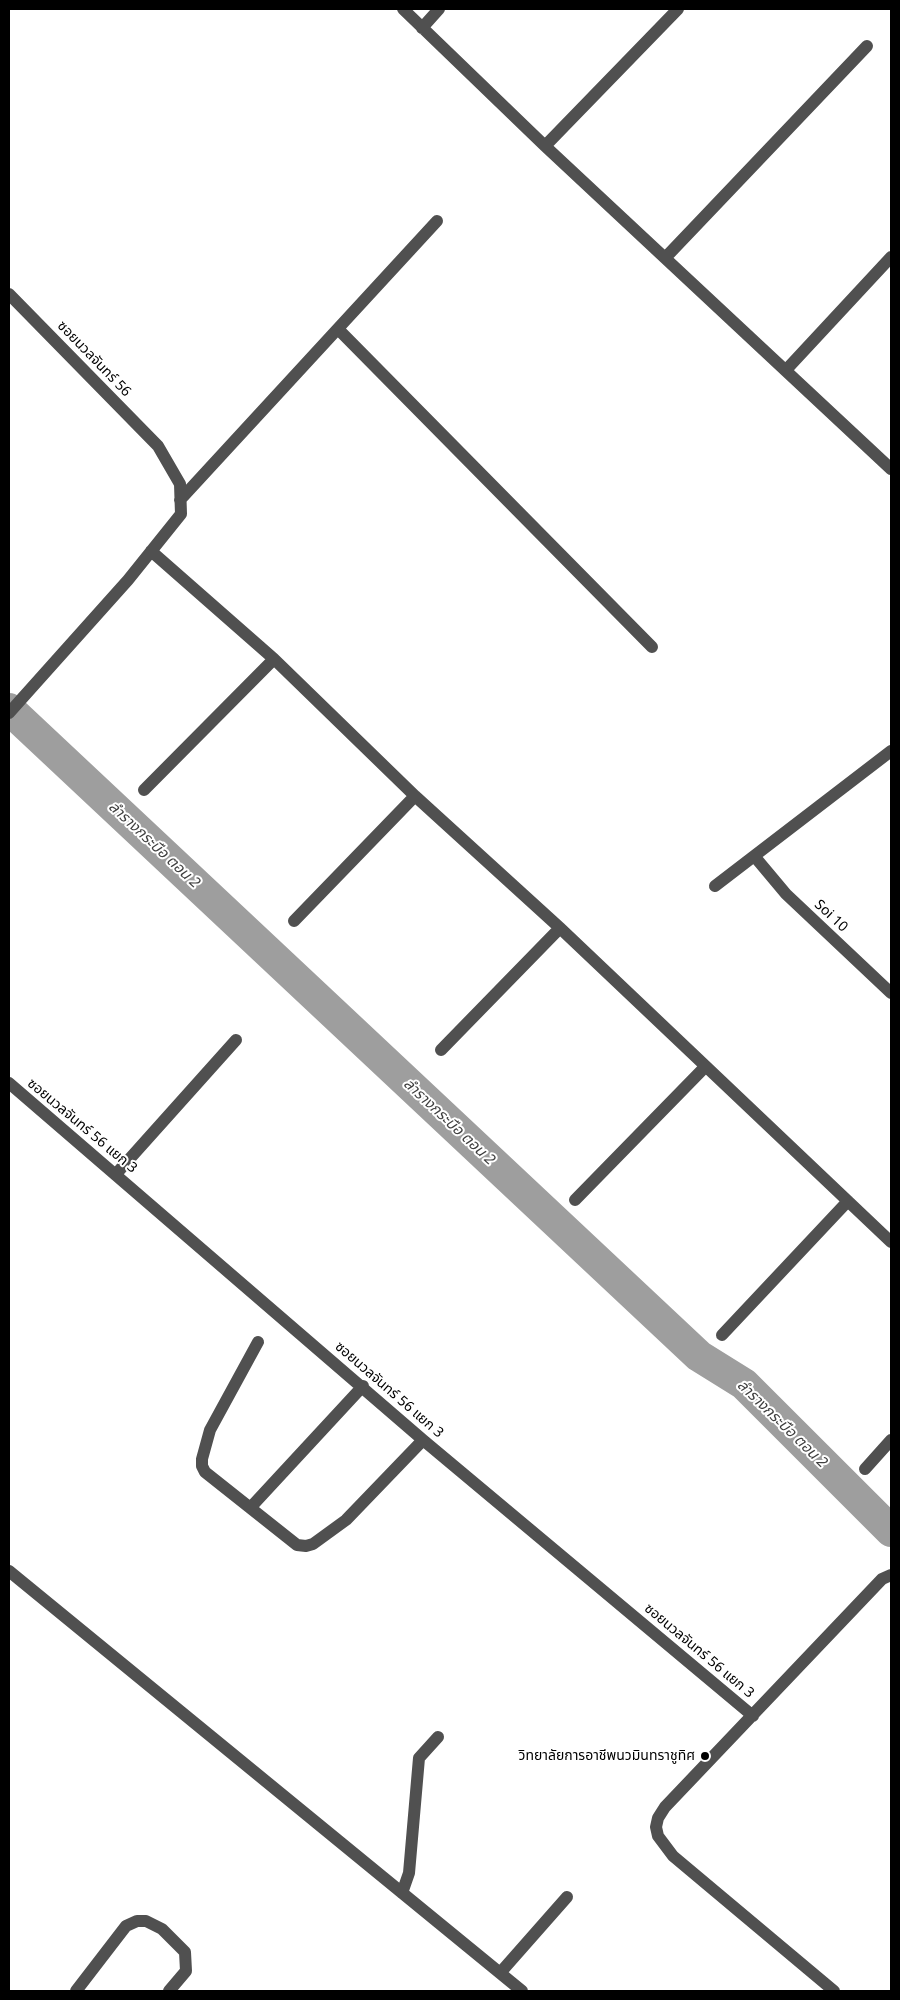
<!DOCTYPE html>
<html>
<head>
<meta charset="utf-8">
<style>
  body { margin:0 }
  #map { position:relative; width:900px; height:2000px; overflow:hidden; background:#fff; font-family:"Noto Sans",sans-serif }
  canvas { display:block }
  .frame { position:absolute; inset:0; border:10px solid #000; pointer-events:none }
</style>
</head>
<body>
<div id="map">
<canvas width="900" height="2000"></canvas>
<div class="frame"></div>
</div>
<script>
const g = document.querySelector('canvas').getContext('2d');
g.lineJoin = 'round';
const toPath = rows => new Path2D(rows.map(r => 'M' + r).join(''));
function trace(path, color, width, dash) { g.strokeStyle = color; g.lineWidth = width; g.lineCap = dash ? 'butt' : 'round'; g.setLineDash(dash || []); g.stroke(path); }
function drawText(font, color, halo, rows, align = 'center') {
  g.font = font + ' "Noto Sans","Noto Sans Thai",sans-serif'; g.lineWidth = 4; g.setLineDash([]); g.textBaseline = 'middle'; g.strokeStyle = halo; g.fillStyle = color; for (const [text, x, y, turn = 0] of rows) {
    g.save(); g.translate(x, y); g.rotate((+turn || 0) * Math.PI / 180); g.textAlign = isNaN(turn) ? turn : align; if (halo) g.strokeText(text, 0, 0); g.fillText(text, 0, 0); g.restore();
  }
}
trace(toPath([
  [9,709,699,1356,744,1384,891,1531]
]), '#9e9e9e', 32);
trace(toPath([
  [403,9,545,146,891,469],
  [422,28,439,9],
  [545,146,678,9],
  [666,257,867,46],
  [9,294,158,446,180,484,181,514,128,580,9,713],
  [338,329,652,647],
  [786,370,891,257],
  [180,500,437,221],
  [151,551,274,659,415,796,560,928,891,1242],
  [144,790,274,659],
  [755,857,786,894,891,993],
  [715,886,891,751],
  [294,921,415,796],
  [441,1050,560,928],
  [9,1083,423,1440,753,1716],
  [116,1174,236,1040],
  [575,1200,705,1067],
  [722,1335,848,1201],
  [258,1342,210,1430,202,1459,202,1466,205,1472,297,1545,306,1546,313,1544,346,1520,423,1440],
  [865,1469,891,1440],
  [251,1507,363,1386],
  [9,1571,522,1991],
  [402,1893,409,1873,419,1758,438,1737],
  [500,1973,567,1897],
  [76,1991,126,1926,137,1921,146,1921,162,1929,185,1952,186,1971,169,1991],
  [834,1991,673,1856,658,1836,656,1827,658,1818,665,1807,882,1579,891,1575]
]), '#505050', 12);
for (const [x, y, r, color] of [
  [705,1756,5,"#000"]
]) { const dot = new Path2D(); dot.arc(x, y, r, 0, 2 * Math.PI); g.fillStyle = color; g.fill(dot); trace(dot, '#fff', 2); }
drawText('14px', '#000', '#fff', [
  ["ซอยนวลจันทร์ 56",94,359,46],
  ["Soi 10",831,916,43],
  ["ซอยนวลจันทร์ 56 แยก 3",82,1126,40],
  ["ซอยนวลจันทร์ 56 แยก 3",389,1390,41],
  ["ซอยนวลจันทร์ 56 แยก 3",699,1651,40]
]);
drawText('14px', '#000', '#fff', [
  ["วิทยาลัยการอาชีพนวมินทราชูทิศ",695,1756]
], 'right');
drawText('italic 15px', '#3f3f3f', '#fff', [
  ["ลำรางกระบือ ตอน 2",154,845,43],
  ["ลำรางกระบือ ตอน 2",449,1122,43],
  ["ลำรางกระบือ ตอน 2",782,1424,44]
]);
</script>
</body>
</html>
